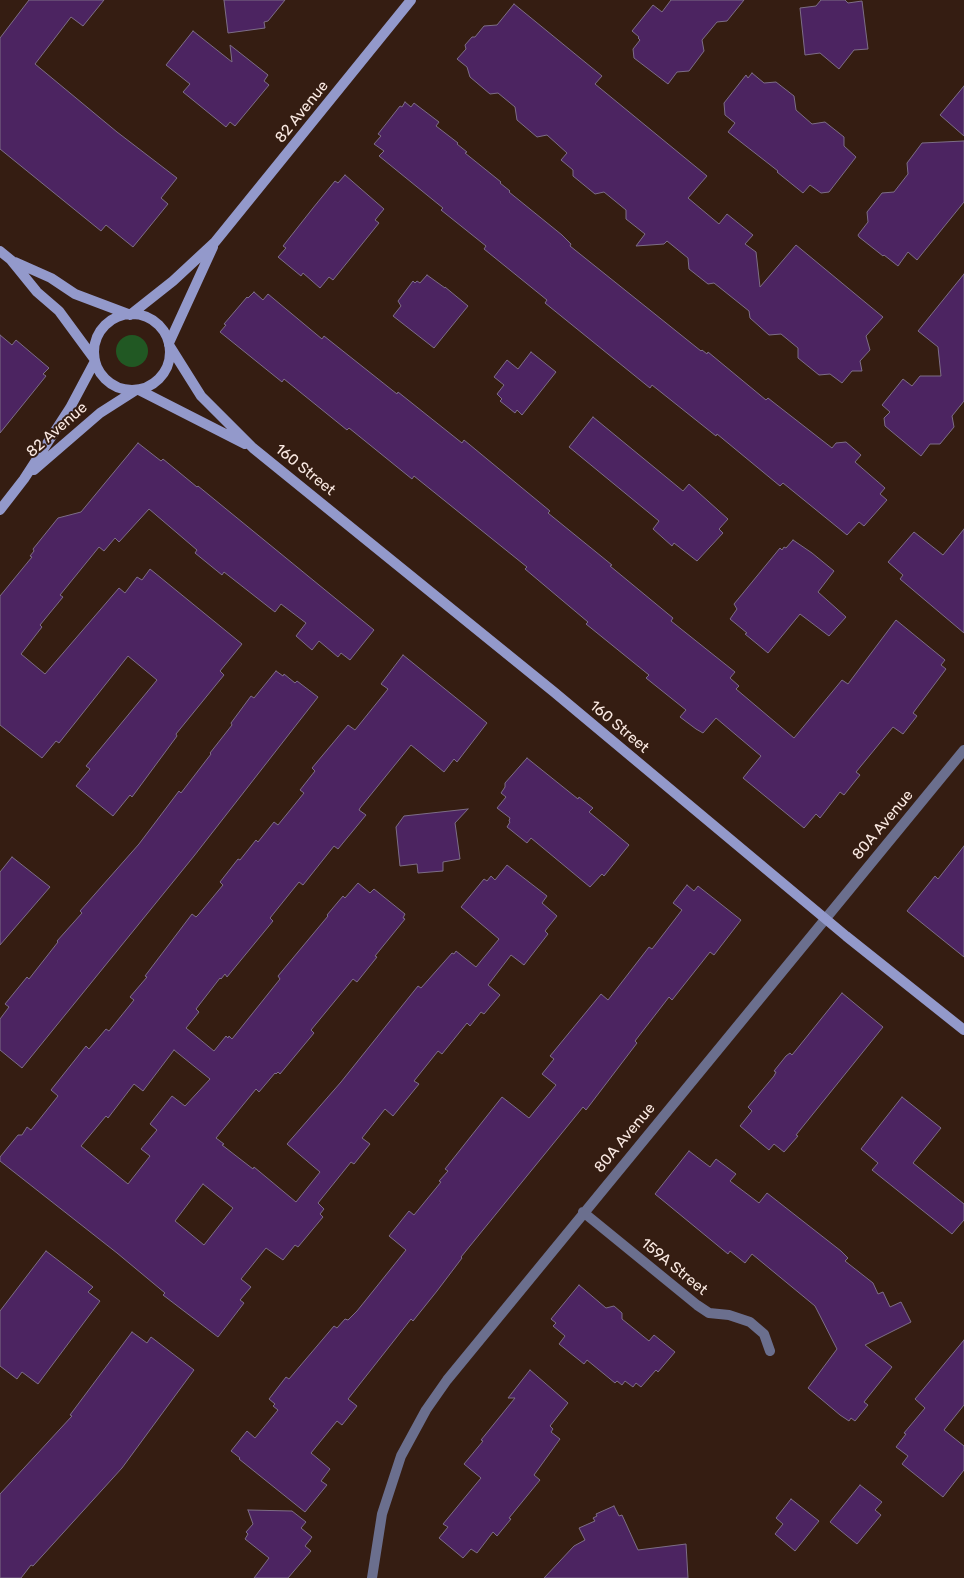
<!DOCTYPE html>
<html>
<head>
<meta charset="utf-8">
<style>
  body { margin:0 }
  canvas { display:block; background:#351d12 }
</style>
</head>
<body>
<canvas width="964" height="1578"></canvas>
<script>
const g = document.querySelector('canvas').getContext('2d');
g.lineJoin = 'round';
function fill(path, color) { g.fillStyle = color; g.fill(path, 'evenodd'); }
const toPath = rows => new Path2D(rows.map(r => 'M' + r).join(''));
function trace(path, color, width, dash) { g.strokeStyle = color; g.lineWidth = width; g.lineCap = dash ? 'butt' : 'round'; g.setLineDash(dash || []); g.stroke(path); }
function drawText(font, color, halo, rows, align = 'center') {
  g.font = font + ' Rubik,sans-serif'; g.lineWidth = 4; g.setLineDash([]); g.textBaseline = 'middle'; g.strokeStyle = halo; g.fillStyle = color; for (const [text, x, y, turn = 0] of rows) {
    g.save(); g.translate(x, y); g.rotate((+turn || 0) * Math.PI / 180); g.textAlign = isNaN(turn) ? turn : align; if (halo) g.strokeText(text, 0, 0); g.fillText(text, 0, 0); g.restore();
  }
}
fill(toPath([
  '116 351a16 16 0 1 1 32 0a16 16 0 1 1-32 0Z'
]), '#215823');
const building = toPath([
  [29,0,104,0,83,26,71,17,35,64,117,132,177,178,161,198,168,204,133,247,106,225,101,231,0,149,0,38,29,0],
  [224,0,285,0,268,21,264,22,265,28,228,33,224,0],
  [671,0,744,0,727,21,717,22,702,40,704,51,689,71,677,72,668,84,634,58,633,49,640,40,638,38,639,37,632,31,653,5,662,12,671,0],
  [821,0,845,0,848,3,862,1,868,49,854,50,839,69,820,53,805,55,800,8,816,6,821,0],
  [514,4,602,76,595,84,707,176,688,198,719,224,727,214,753,235,745,244,756,252,760,287,796,245,883,317,866,336,870,350,860,361,862,371,852,371,842,383,830,374,819,375,798,358,798,348,781,334,769,335,750,318,749,311,714,283,708,284,689,269,688,258,667,241,664,244,636,246,645,234,626,219,626,210,604,192,595,194,573,176,573,170,561,160,567,153,547,135,537,137,517,120,515,107,498,93,490,94,470,77,467,67,457,59,466,49,465,45,472,37,475,37,484,26,497,25,514,4],
  [193,31,232,62,230,45,268,75,264,81,269,85,235,126,230,122,226,127,183,92,190,84,166,65,193,31],
  [752,73,764,83,776,82,794,96,796,110,812,124,825,122,844,137,844,146,856,157,829,192,821,193,810,185,803,193,777,172,778,171,728,132,735,123,725,115,724,103,746,75,748,78,752,73],
  [964,86,964,136,940,115,964,86],
  [405,102,411,107,414,103,439,122,436,126,458,143,457,144,467,152,465,153,501,182,500,183,510,191,509,192,562,235,571,244,570,246,701,351,702,350,707,354,708,352,766,400,768,398,773,402,832,448,836,443,846,442,861,455,855,462,885,488,880,494,887,500,864,526,859,522,847,535,783,483,780,486,717,434,716,436,652,385,650,388,545,303,547,300,484,249,486,246,441,210,443,208,379,156,384,151,374,144,381,136,378,134,400,106,402,107,405,102],
  [964,141,964,202,917,260,908,252,898,266,884,255,883,256,859,237,858,235,868,222,867,212,882,193,894,192,908,174,907,163,922,143,964,141],
  [345,175,384,209,375,220,379,223,333,280,329,277,320,288,303,273,301,276,278,257,286,248,283,246,313,208,335,181,338,183,345,175],
  [964,274,964,401,952,416,954,427,940,444,930,444,921,456,885,426,884,418,890,412,882,405,903,379,912,386,920,376,941,376,938,347,918,331,964,274],
  [427,275,445,288,445,287,468,306,434,348,393,316,401,306,398,301,413,281,415,283,417,281,420,283,427,275],
  [254,292,263,300,268,294,322,339,324,336,397,394,398,392,462,443,464,440,550,511,548,513,612,565,610,566,673,618,671,621,735,672,730,678,739,686,736,689,794,738,842,680,848,684,896,620,945,660,941,665,946,669,913,713,917,716,903,734,893,727,856,772,860,775,844,795,840,792,820,818,816,814,804,828,743,778,761,756,716,718,703,733,696,729,680,717,686,710,646,678,649,675,586,624,588,622,525,569,527,567,414,476,412,479,349,428,347,430,284,379,282,382,220,332,226,325,224,324,247,297,248,298,254,292],
  [0,335,12,345,16,340,49,368,43,374,46,376,0,433,0,335],
  [531,352,556,372,522,415,517,410,515,413,500,401,502,399,497,394,504,385,494,377,507,360,518,369,531,352],
  [593,417,683,491,689,484,728,519,719,529,723,533,697,561,674,543,672,546,653,529,659,521,569,447,593,417],
  [138,443,161,461,163,459,197,487,198,486,374,630,350,660,341,653,338,657,319,641,312,650,296,636,306,623,281,604,275,612,224,572,222,575,195,553,197,550,149,509,119,542,115,538,104,551,99,547,60,595,63,597,40,625,42,627,21,654,45,674,119,588,125,593,137,577,142,580,150,569,242,644,220,671,224,675,176,734,177,736,132,797,130,795,113,816,76,786,90,769,86,766,157,680,128,656,59,743,56,741,42,758,0,725,0,596,32,557,30,556,34,551,33,549,58,518,81,512,138,443],
  [964,529,964,633,900,579,903,575,888,562,914,532,943,555,964,529],
  [793,540,812,553,834,571,818,592,846,617,829,636,800,614,768,653,745,634,747,633,730,619,737,609,734,604,780,548,782,550,784,547,786,548,793,540],
  [403,655,487,723,457,762,454,759,444,772,411,745,360,808,359,810,366,815,338,849,334,846,303,885,299,882,270,918,273,921,227,977,225,974,221,979,220,978,196,1009,199,1012,186,1028,214,1051,226,1036,228,1038,229,1036,232,1039,280,979,278,976,328,916,327,915,343,896,345,898,358,883,370,893,374,889,405,914,403,918,405,919,375,956,377,957,357,982,353,979,311,1030,314,1033,280,1074,278,1072,276,1074,275,1073,259,1092,256,1089,216,1138,224,1144,222,1145,253,1169,254,1167,296,1202,320,1172,287,1144,341,1082,418,986,421,988,452,953,454,954,456,951,476,967,499,939,461,907,484,879,487,881,491,876,495,880,507,865,547,896,542,903,557,916,545,931,548,934,524,965,511,955,488,985,500,995,484,1014,481,1012,470,1026,467,1023,442,1054,438,1051,414,1081,419,1084,393,1116,385,1109,362,1138,370,1144,354,1164,351,1162,318,1203,324,1209,320,1214,323,1217,298,1247,295,1245,283,1260,266,1248,241,1279,251,1287,240,1300,244,1303,218,1337,163,1295,165,1293,117,1253,0,1161,0,1157,18,1135,22,1135,27,1127,31,1130,58,1096,51,1090,86,1046,89,1049,106,1029,109,1031,134,1000,130,997,147,977,145,976,192,914,196,917,199,914,223,885,220,882,238,859,240,860,256,840,258,842,274,822,278,825,304,793,300,790,315,771,312,768,348,725,355,730,388,689,381,684,403,655],
  [174,1050,210,1079,185,1106,172,1096,150,1124,157,1130,141,1149,150,1156,128,1184,81,1146,106,1116,108,1118,134,1084,143,1091,174,1050],
  [203,1184,233,1208,204,1245,175,1221,203,1184],
  [276,671,283,676,284,674,295,683,297,681,318,697,194,856,22,1068,0,1050,0,1019,9,1007,5,1004,27,977,29,979,58,942,57,941,82,913,80,911,139,844,179,791,181,793,211,754,210,753,232,725,231,723,251,696,254,698,276,671],
  [527,758,578,799,579,797,593,808,589,812,629,845,604,876,602,874,590,887,531,838,527,843,507,827,510,822,509,821,510,818,497,808,506,797,501,793,505,787,505,783,527,758],
  [468,809,455,823,460,859,443,862,443,871,418,873,417,864,400,866,396,827,404,816,468,809],
  [964,846,964,957,907,911,935,876,938,879,964,846],
  [12,857,50,887,0,945,0,872,12,857],
  [687,885,694,891,698,886,741,920,714,955,710,952,672,1000,669,997,635,1041,637,1043,586,1110,583,1107,461,1257,462,1258,437,1291,413,1321,411,1319,348,1399,357,1406,342,1425,337,1421,311,1453,330,1469,321,1481,327,1485,305,1512,239,1459,240,1458,231,1451,247,1431,255,1438,278,1410,273,1406,275,1404,269,1399,286,1377,289,1379,334,1326,337,1328,345,1319,348,1320,357,1311,406,1250,389,1236,409,1211,414,1215,441,1182,439,1181,448,1171,445,1169,502,1097,529,1118,556,1085,542,1074,554,1059,550,1056,601,994,608,1000,649,947,652,949,682,910,673,903,687,885],
  [842,993,883,1027,796,1135,798,1136,784,1152,774,1144,769,1150,740,1126,752,1111,748,1107,774,1076,776,1072,774,1071,786,1056,790,1053,792,1055,842,993],
  [902,1097,941,1128,913,1163,964,1204,964,1220,952,1234,872,1170,878,1163,861,1149,902,1097],
  [689,1151,710,1167,716,1159,736,1174,730,1181,759,1203,767,1193,841,1251,848,1258,845,1261,873,1283,878,1294,883,1292,890,1307,901,1302,911,1322,865,1345,892,1367,864,1402,868,1405,855,1421,851,1418,849,1421,840,1415,808,1388,837,1349,815,1306,752,1254,745,1263,730,1251,728,1254,655,1194,689,1151],
  [46,1251,93,1287,88,1292,100,1301,38,1384,22,1372,17,1379,0,1366,0,1311,46,1251],
  [579,1285,606,1308,614,1306,622,1313,622,1319,649,1341,654,1335,675,1352,658,1372,656,1370,641,1387,636,1383,633,1387,625,1381,622,1385,617,1381,615,1383,587,1360,584,1364,559,1344,565,1336,553,1326,556,1323,551,1319,579,1285],
  [132,1332,147,1343,151,1337,194,1370,122,1468,33,1566,31,1565,21,1578,0,1578,0,1494,72,1416,70,1415,132,1332],
  [964,1340,964,1405,944,1430,964,1446,964,1470,943,1497,902,1464,908,1456,896,1447,906,1434,904,1433,925,1408,915,1399,964,1340],
  [530,1370,568,1403,550,1426,553,1429,551,1432,560,1439,534,1475,540,1480,509,1518,511,1519,497,1536,493,1532,477,1553,471,1549,463,1558,439,1538,448,1527,443,1524,481,1478,464,1464,483,1441,481,1440,515,1398,508,1398,530,1370],
  [860,1485,882,1502,875,1510,881,1515,857,1544,830,1522,860,1485],
  [791,1499,819,1521,795,1551,775,1534,783,1524,776,1518,791,1499],
  [614,1506,619,1516,622,1515,638,1550,686,1544,688,1578,544,1578,574,1546,585,1540,579,1528,595,1521,593,1518,597,1516,596,1514,614,1506],
  [248,1510,292,1511,306,1522,301,1528,312,1537,305,1546,311,1551,288,1578,254,1578,269,1558,245,1539,248,1534,246,1532,253,1524,248,1510]
]);
fill(building, '#4c2461');
trace(building, '#7d6d86', 1);
trace(toPath([
  [583,1212,697,1305,709,1313,729,1315,750,1322,764,1334,770,1351],
  [372,1578,382,1514,401,1456,426,1410,447,1380,964,750]
]), '#6b6f8e', 10);
trace(toPath([
  [0,251,11,260,37,292,59,311,95,360],
  [15,262,51,278,75,294,128,314],
  '94 352a38 38 0 1 1 76 0a38 38 0 1 1-76 0Z',
  [130,315,173,281,215,242,411,0],
  [169,343,213,247],
  [169,345,201,396,253,448,554,692,846,936,964,1030],
  [139,390,245,444],
  [34,470,100,413,136,390],
  [0,510,24,479,70,408,95,361]
]), '#9399cb', 10);
drawText('15px', '#fae9e2', '#351d12', [
  ["82 Avenue",302,112,-51],
  ["82 Avenue",57,430,-41],
  ["160 Street",305,470,39],
  ["160 Street",619,727,40],
  ["80A Avenue",883,825,-50],
  ["80A Avenue",625,1138,-50],
  ["159A Street",674,1267,39]
]);
</script>
</body>
</html>
